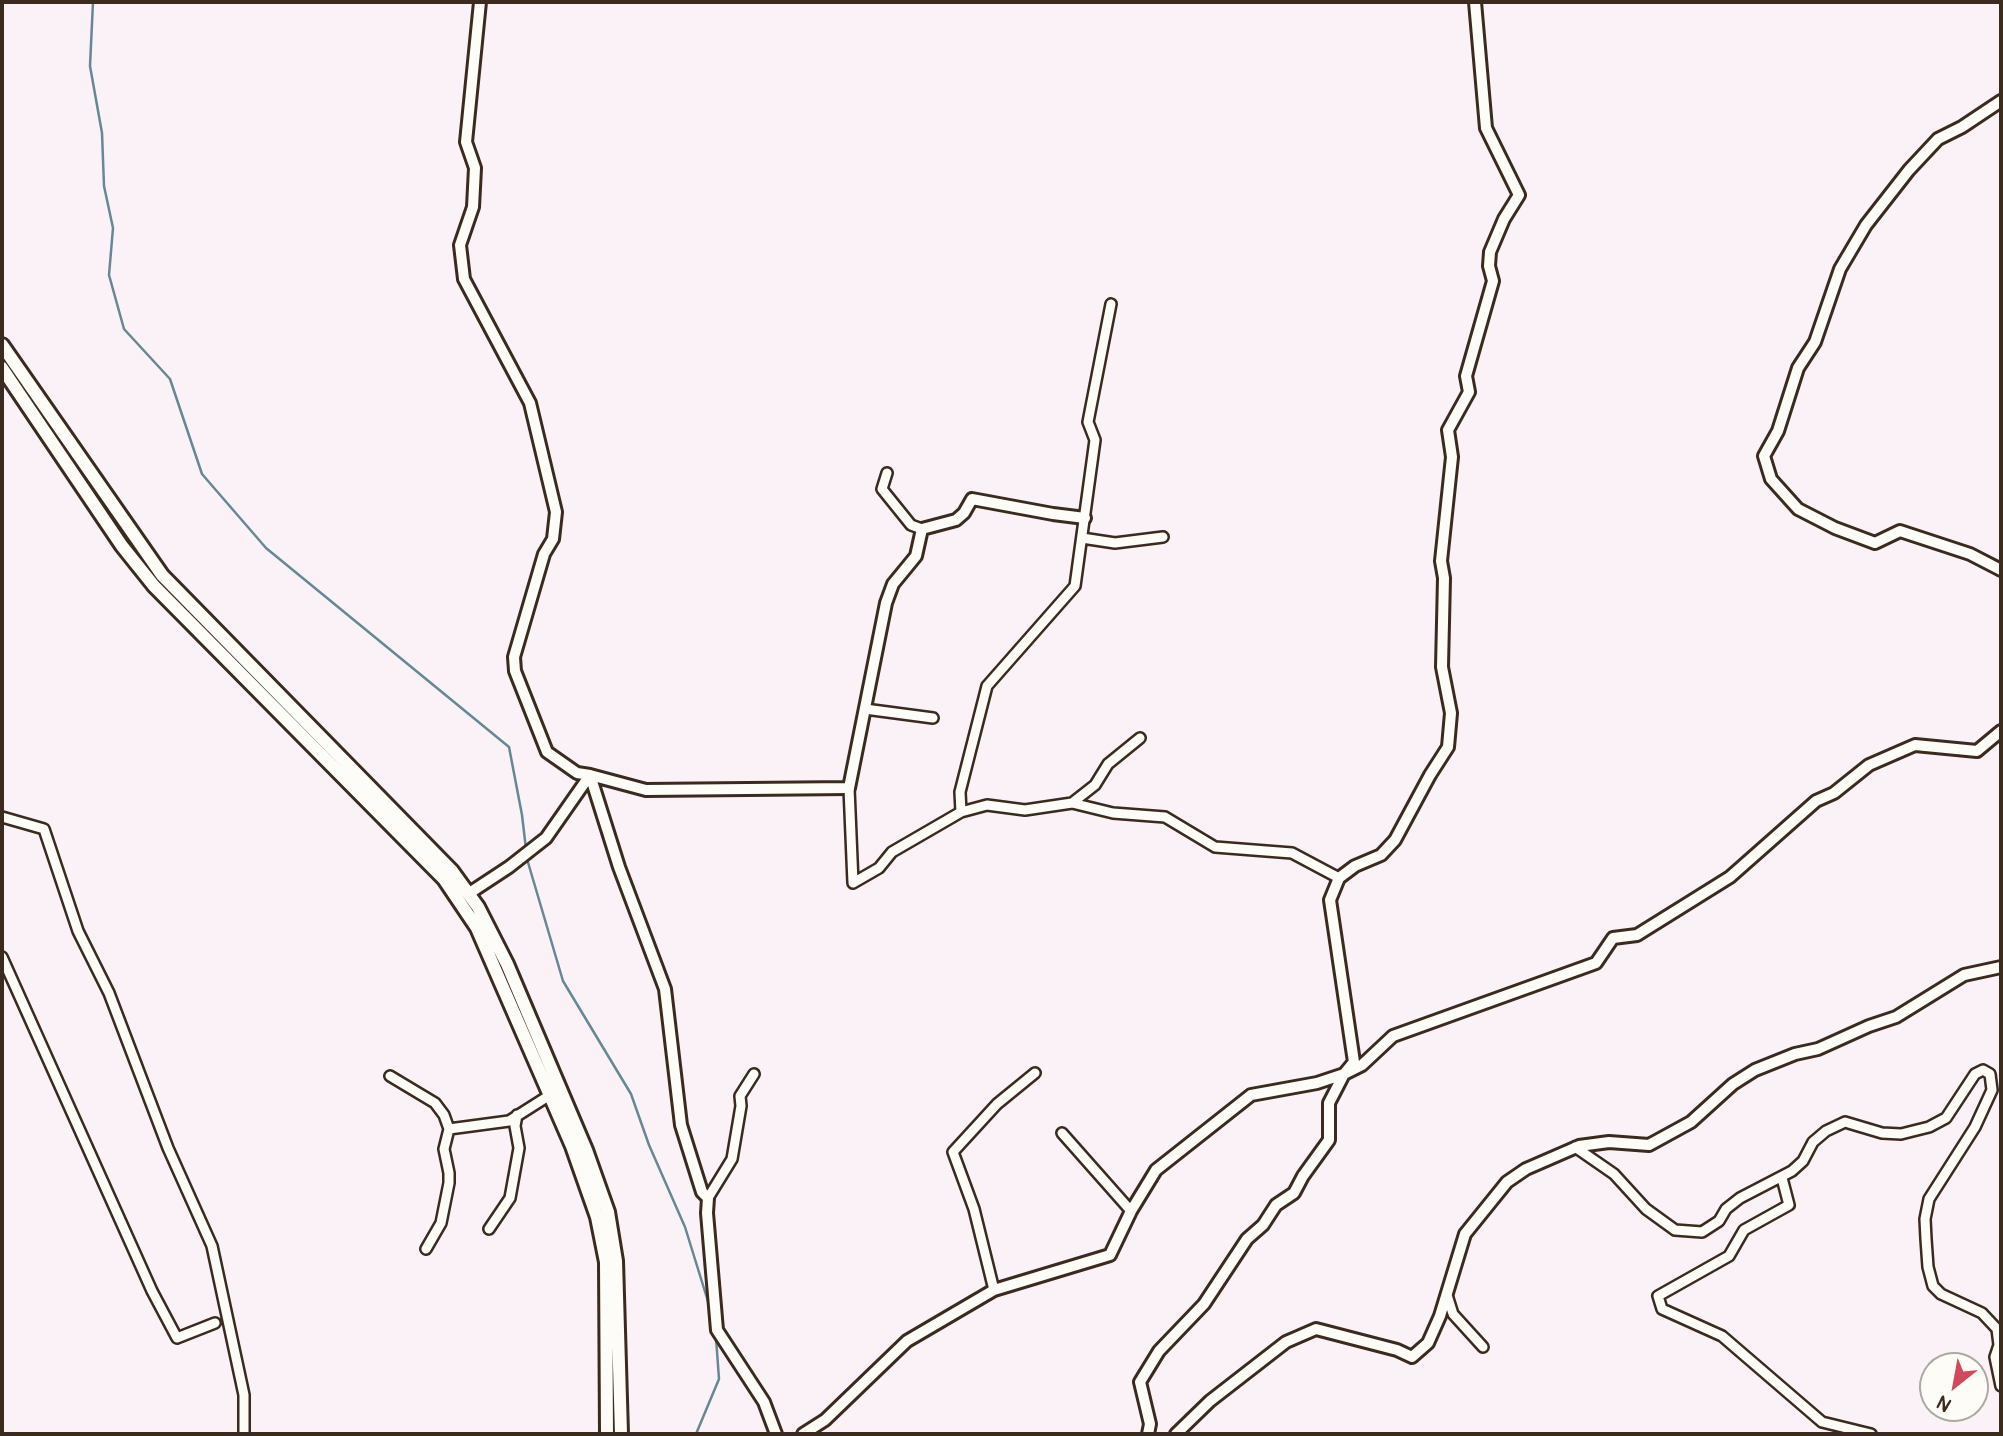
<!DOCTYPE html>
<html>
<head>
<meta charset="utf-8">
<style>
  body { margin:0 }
  #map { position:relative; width:2003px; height:1436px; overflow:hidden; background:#faf2f6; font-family:Pangolin,sans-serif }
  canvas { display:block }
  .frame { position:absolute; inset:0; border:4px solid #3b2a1e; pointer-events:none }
  .north { position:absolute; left:1919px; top:1352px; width:70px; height:70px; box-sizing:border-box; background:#fdfcf7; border:2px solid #afa8a0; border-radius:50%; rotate:211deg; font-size:19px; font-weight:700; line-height:28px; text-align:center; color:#3b2a1e }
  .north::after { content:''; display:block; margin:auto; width:24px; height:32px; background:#d1495b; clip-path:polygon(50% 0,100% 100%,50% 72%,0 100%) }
</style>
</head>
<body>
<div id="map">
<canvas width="2003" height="1436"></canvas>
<div class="frame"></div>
<div class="north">N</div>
</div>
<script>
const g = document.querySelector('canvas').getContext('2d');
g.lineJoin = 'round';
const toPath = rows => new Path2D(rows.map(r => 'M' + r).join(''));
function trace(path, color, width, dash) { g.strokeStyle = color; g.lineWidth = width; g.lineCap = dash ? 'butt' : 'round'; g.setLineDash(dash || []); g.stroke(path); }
trace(toPath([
  [93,2,90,66,102,133,104,186,113,228,109,275,124,329,170,379,202,474,266,548,509,747,522,815,526,849],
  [527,859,563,981,631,1094,649,1145,685,1227,711,1311],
  [696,1434,719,1379,716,1338]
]), '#668795', 2.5);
const minor = toPath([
  [887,473,882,489,911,525,922,529],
  [1082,538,1115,543,1163,537],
  [865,709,933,718],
  [849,788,853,883,879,868,892,852,961,812,960,792,987,686,1075,586,1095,440,1088,422,1111,304],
  [1072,803,1095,785,1108,764,1140,738],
  [961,812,987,805,1025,810,1072,803,1113,813,1165,817,1215,847,1292,853,1339,878],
  [2,817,44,829,78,931,109,993,168,1148,212,1246,244,1395,244,1434],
  [2,957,152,1291,177,1338,215,1323],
  [390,1076,435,1103,444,1115,449,1129,444,1149,449,1173,449,1183,441,1223,426,1249],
  [449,1129,509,1121,550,1095],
  [1062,1133,1131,1211],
  [1575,1147,1614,1174,1646,1209,1675,1230,1702,1232,1719,1221,1726,1209,1740,1198,1792,1171,1803,1161,1813,1142,1826,1131,1845,1122,1882,1133,1901,1134,1929,1127,1946,1118,1975,1074,1983,1070,1990,1074,1992,1090,1975,1127,1929,1199,1925,1219,1926,1239,1928,1267,1933,1286,1941,1294,1982,1313,1997,1329,1999,1345,1995,1357,2001,1386],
  [1782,1178,1789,1205,1744,1230,1729,1256,1658,1296,1662,1309,1722,1336,1822,1422,1871,1434],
  [708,1198,732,1159,741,1106,740,1096,754,1074],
  [489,1229,510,1198,519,1148,515,1126,517,1115],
  [994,1290,974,1209,953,1152,997,1104,1035,1073],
  [1447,1295,1453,1314,1483,1347]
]);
const tertiary = toPath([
  [2001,101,1962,127,1938,139,1909,170,1866,225,1840,269,1815,342,1798,368,1778,431,1764,456,1771,479,1798,509,1835,528,1875,543,1900,531,1970,554,2001,570],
  [468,894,509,867,546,838,590,775,577,773,547,752,515,671,514,657,544,554,553,539,556,512,530,403,464,279,460,245,473,207,475,168,466,142,480,2],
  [776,1434,764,1402,717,1330,707,1213,708,1198,702,1192,681,1125,665,989,619,867,590,775,646,790,849,788,886,603,893,584,916,556,922,529,956,520,964,513,972,499,1053,514,1085,518],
  [803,1434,825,1420,907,1341,994,1290,1110,1255,1131,1211,1156,1170,1251,1095,1317,1083,1344,1074,1354,1062,1330,900,1339,878,1355,866,1381,855,1395,840,1430,775,1448,747,1451,713,1442,667,1444,578,1441,561,1452,457,1448,430,1469,392,1466,376,1493,281,1489,266,1490,252,1504,219,1519,195,1486,128,1475,2],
  [1148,1434,1150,1424,1140,1382,1159,1351,1204,1304,1247,1239,1263,1225,1276,1205,1294,1193,1303,1176,1329,1140,1329,1103,1344,1074,1362,1065,1393,1036,1596,963,1613,938,1637,935,1730,877,1816,801,1834,793,1869,765,1915,745,1977,751,2001,731],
  [1176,1434,1210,1401,1286,1342,1316,1329,1397,1350,1412,1357,1428,1343,1440,1316,1465,1234,1507,1182,1526,1169,1579,1146,1609,1142,1649,1145,1691,1122,1733,1084,1755,1070,1795,1054,1818,1049,1869,1026,1896,1017,1964,975,2001,967]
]);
const secondary = toPath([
  [2,345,162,575,452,871,478,907,507,964,586,1150,608,1212,616,1261,621,1434],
  [2,368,122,546,154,586,444,879,477,928,572,1146,597,1217,606,1262,607,1434]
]);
trace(minor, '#3b2a1e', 14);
trace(tertiary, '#3b2a1e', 16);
trace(secondary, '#3b2a1e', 18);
trace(minor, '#fdfcf7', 9);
trace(tertiary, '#fdfcf7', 10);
trace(secondary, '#fdfcf7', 12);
</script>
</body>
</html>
